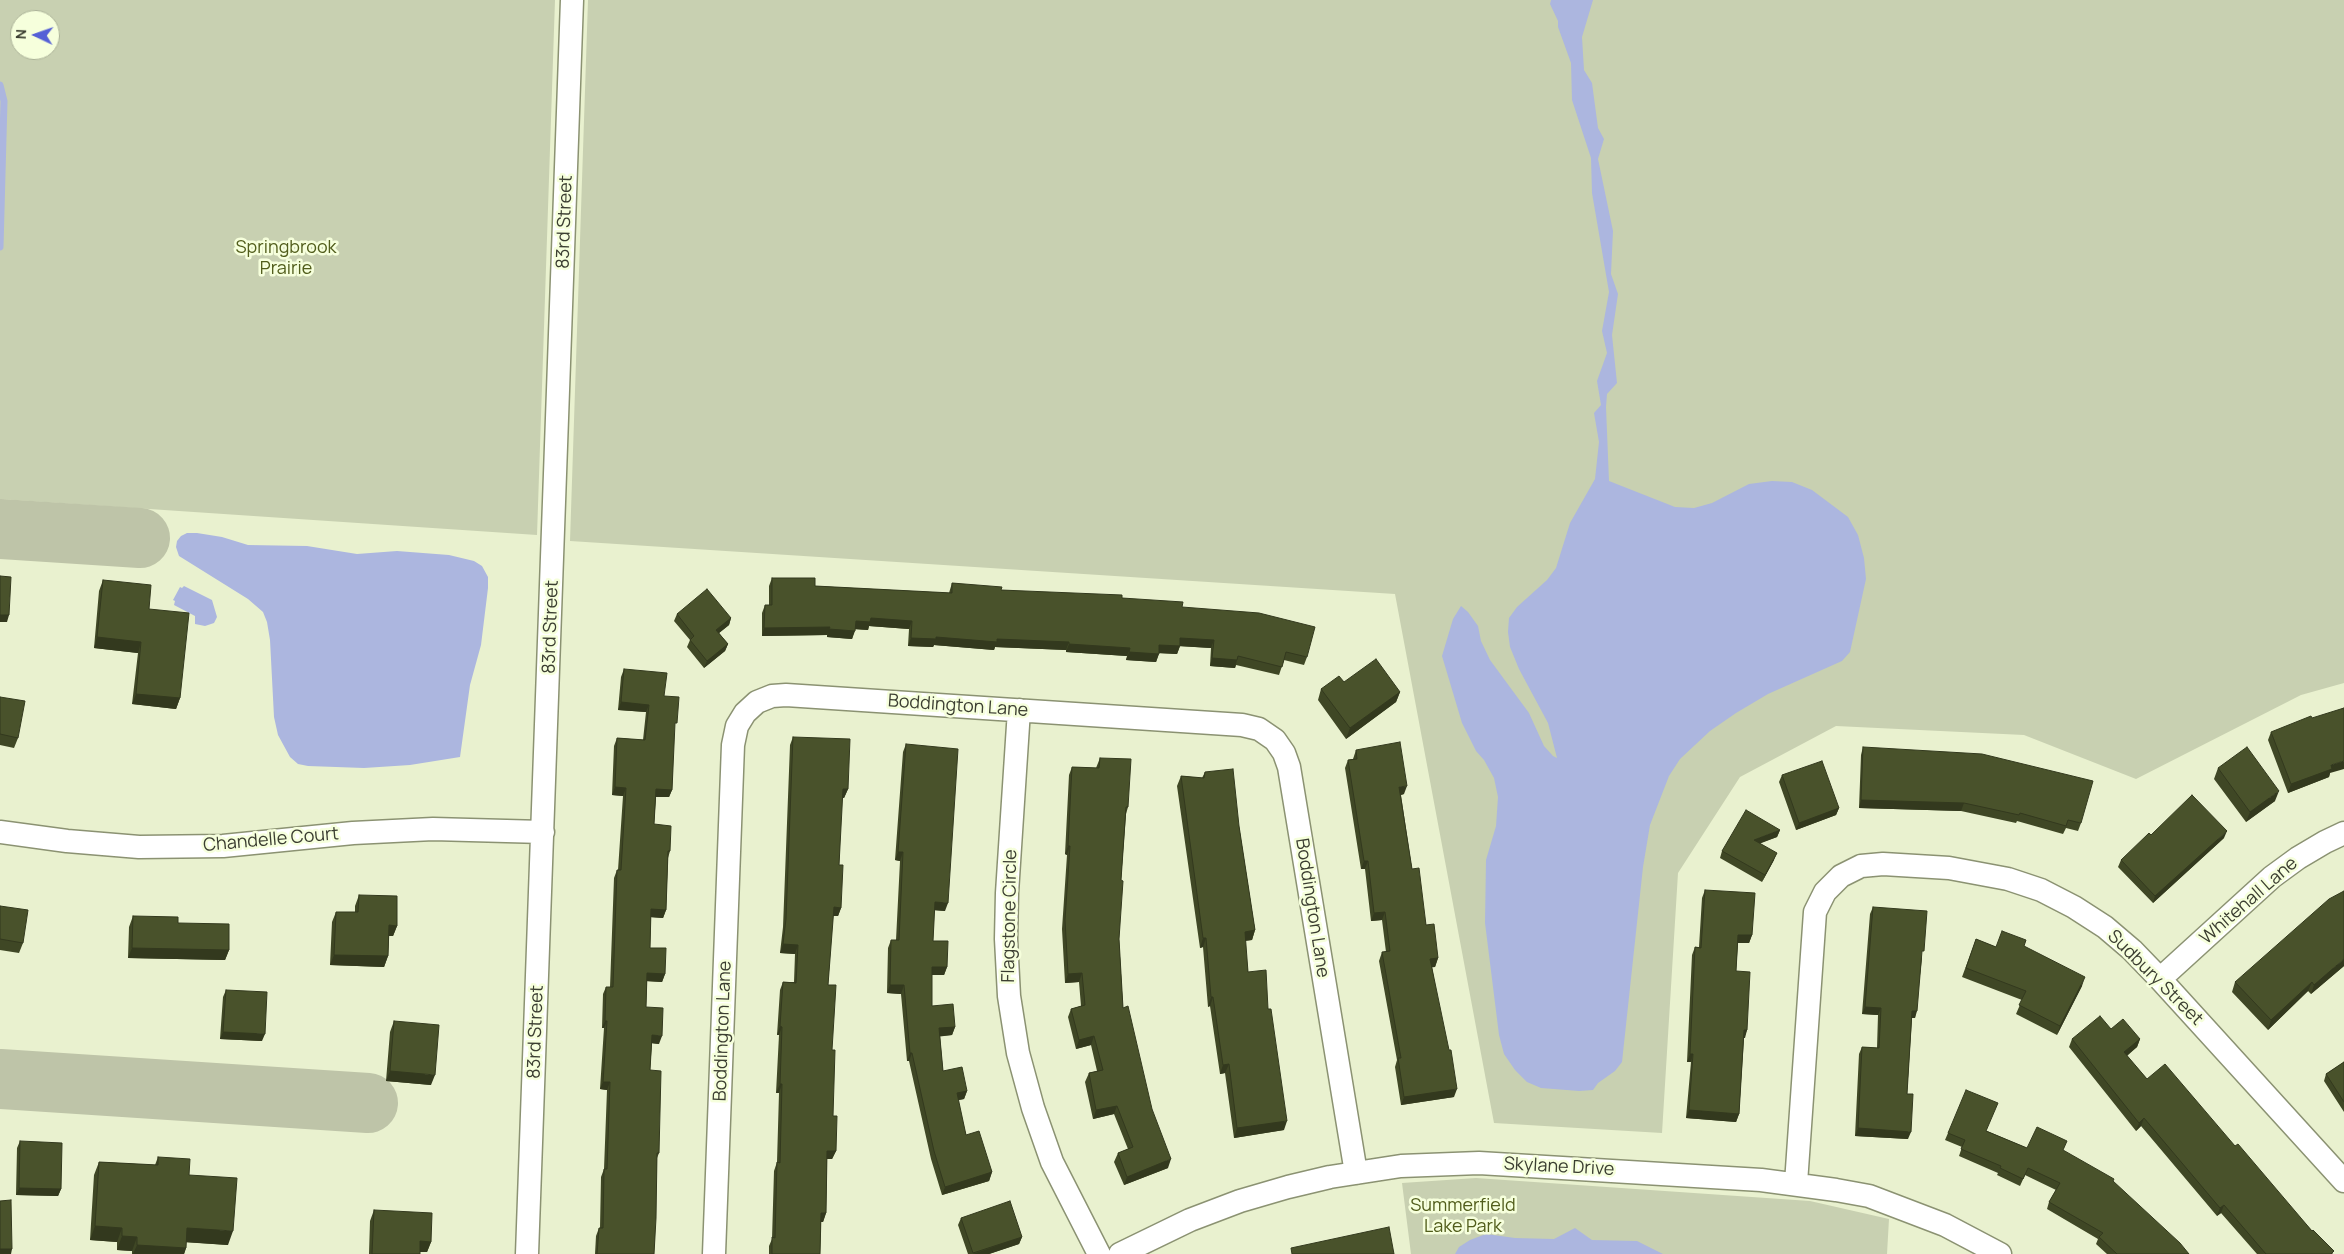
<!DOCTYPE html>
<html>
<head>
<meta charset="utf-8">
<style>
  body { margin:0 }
  #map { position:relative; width:2344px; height:1254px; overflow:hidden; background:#e9f1cf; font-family:Manrope,sans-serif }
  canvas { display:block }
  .north { position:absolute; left:10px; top:10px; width:50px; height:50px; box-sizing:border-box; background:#f6ffdc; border:1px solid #abb298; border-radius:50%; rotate:273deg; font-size:14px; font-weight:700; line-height:20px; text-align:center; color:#3b3e31 }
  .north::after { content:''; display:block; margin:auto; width:18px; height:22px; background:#5560d6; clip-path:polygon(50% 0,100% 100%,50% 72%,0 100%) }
</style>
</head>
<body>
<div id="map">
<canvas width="2344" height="1254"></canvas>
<div class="north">N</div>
</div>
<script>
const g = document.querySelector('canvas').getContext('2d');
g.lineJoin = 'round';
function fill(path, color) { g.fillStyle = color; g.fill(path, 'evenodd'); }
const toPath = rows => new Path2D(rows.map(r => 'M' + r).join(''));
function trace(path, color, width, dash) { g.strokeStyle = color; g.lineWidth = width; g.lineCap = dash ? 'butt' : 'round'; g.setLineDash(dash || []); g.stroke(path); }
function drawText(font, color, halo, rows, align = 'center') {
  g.font = font + ' Manrope,sans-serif'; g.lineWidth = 5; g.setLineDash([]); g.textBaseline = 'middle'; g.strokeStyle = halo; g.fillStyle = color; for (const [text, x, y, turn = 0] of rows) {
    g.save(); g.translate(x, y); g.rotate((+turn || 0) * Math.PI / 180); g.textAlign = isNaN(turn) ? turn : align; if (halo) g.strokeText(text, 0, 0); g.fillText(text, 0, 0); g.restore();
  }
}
fill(toPath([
  [0,0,555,0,537,535,0,499],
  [20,20,50,20,50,50,20,50],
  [588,0,2344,0,2344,683,2301,695,2136,779,2024,735,1836,726,1740,777,1678,873,1662,1133,1494,1123,1395,594,570,541],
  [1476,1178,1810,1201,1889,1219,1887,1254,1411,1254,1402,1183]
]), '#c8d0b1');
fill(toPath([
  [1551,0,1593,0,1582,37,1584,70,1592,83,1598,128,1604,139,1598,159,1613,231,1611,274,1618,294,1612,335,1617,383,1607,394,1606,407,1609,481,1675,507,1694,508,1712,503,1749,484,1772,481,1792,482,1812,490,1848,517,1858,535,1864,558,1866,579,1850,652,1842,661,1768,694,1736,713,1710,731,1680,759,1669,776,1650,825,1643,867,1622,1062,1615,1071,1598,1083,1593,1090,1579,1091,1541,1088,1527,1082,1515,1070,1504,1054,1499,1035,1485,923,1486,860,1496,826,1498,797,1494,778,1484,760,1476,751,1462,723,1442,656,1453,619,1461,606,1468,612,1478,626,1481,641,1490,660,1529,713,1544,746,1553,756,1557,758,1548,723,1519,669,1510,647,1508,632,1509,618,1517,607,1547,580,1556,568,1570,523,1595,479,1599,442,1594,413,1601,405,1597,381,1607,353,1602,331,1609,292,1592,193,1591,158,1572,100,1571,63,1558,27,1558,21,1550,4],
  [187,533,197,533,222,537,248,545,307,546,357,554,397,551,449,555,474,561,482,566,488,577,488,588,481,645,470,685,460,757,410,765,364,768,308,766,298,764,290,757,278,735,274,717,270,640,267,622,263,612,248,599,179,556,176,547,177,541,181,536],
  [184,586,212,600,217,617,214,623,205,626,195,624,195,616,174,605,175,601,173,600,180,587,182,588],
  [1575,1228,1592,1240,1637,1241,1663,1254,1455,1254,1459,1247,1470,1240,1486,1234,1515,1238,1554,1239]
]), '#acb6df');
trace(toPath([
  [0,85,4,101,0,247]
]), '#acb6df', 7);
trace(toPath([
  [0,529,140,538],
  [0,1079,368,1103]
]), '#bec4a8', 60);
const minor = toPath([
  [1019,710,1007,893,1006,939,1009,996,1018,1053,1033,1108,1052,1162,1099,1254],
  [0,832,67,841,139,847,223,846,353,833,433,829,543,832],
  [2160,979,2272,877,2298,858,2325,842,2344,833],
  [1796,1183,1815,912,1825,892,1841,876,1861,866,1883,864,1949,868,2008,879,2041,890,2074,907,2105,927,2132,950,2160,979,2344,1181],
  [527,1254,572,0],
  [714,1254,733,745,737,726,745,713,757,702,772,696,786,695,1242,725,1259,729,1275,740,1284,753,1289,767,1356,1173],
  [1120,1254,1190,1220,1240,1201,1288,1187,1330,1177,1401,1166,1479,1163,1761,1180,1836,1190,1869,1196,1945,1225,2000,1254]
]);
trace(minor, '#8b9272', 25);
trace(minor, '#fff', 22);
fill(toPath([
  [772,578,815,586,949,593,952,583,1001,590,1122,598,1182,607,1307,657,1304,665,1284,660,1279,675,1236,665,1235,668,1210,666,1211,648,1180,646,1177,654,1159,653,1156,662,1126,660,1127,656,1066,652,1066,650,995,647,994,650,934,645,933,647,908,646,909,629,869,626,868,630,855,629,852,639,827,637,827,635,762,636,762,613,765,605,769,605,769,586],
  [103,580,149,609,180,698,176,709,132,704,138,653,94,648,99,591],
  [677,614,731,618,729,625,719,633,728,644,725,651,704,668,687,647,690,640,674,621],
  [624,669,664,696,674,729,672,790,669,797,656,797,654,824,670,851,668,858,666,910,663,918,651,917,650,948,665,974,662,982,647,981,646,1007,659,1044,652,1043,650,1070,659,1153,657,1158,654,1254,595,1254,596,1236,599,1228,600,1228,601,1177,604,1169,607,1090,600,1089,604,1028,602,1028,603,994,606,987,610,987,614,878,617,870,618,870,623,796,612,795,614,746,617,738,643,740,646,712,618,710,621,677],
  [1344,682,1400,692,1396,702,1346,739,1318,700,1321,689],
  [0,697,18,738,14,748,0,745],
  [2271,732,2330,773,2329,777,2288,793,2268,740],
  [793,737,848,789,844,798,842,797,839,865,841,908,838,916,833,916,828,985,832,1050,833,1116,836,1151,832,1159,827,1159,826,1213,823,1222,821,1222,820,1254,769,1254,769,1246,772,1239,774,1171,777,1162,779,1093,776,1093,779,1035,777,1035,780,990,783,982,794,982,795,954,780,953,783,927,790,745],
  [906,744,945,911,934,910,933,941,947,967,944,975,932,975,932,1006,955,1027,952,1035,940,1036,943,1071,967,1091,964,1099,958,1100,966,1135,992,1172,989,1181,942,1195,931,1159,909,1061,907,1061,901,994,887,993,888,948,891,940,896,940,900,861,895,860,903,752],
  [1863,747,2081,823,2078,831,2066,828,2063,834,2017,821,2016,823,1961,811,1859,808,1861,755],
  [1356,750,1404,794,1401,795,1412,869,1426,925,1438,958,1435,967,1432,967,1454,1097,1401,1105,1395,1067,1397,1060,1379,961,1382,952,1386,952,1382,920,1371,921,1365,869,1361,869,1345,768,1348,760,1353,759],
  [1100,758,1128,807,1126,814,1121,880,1119,939,1123,1008,1168,1168,1124,1185,1114,1162,1118,1153,1128,1149,1114,1114,1093,1119,1085,1082,1089,1073,1097,1071,1091,1045,1076,1049,1068,1017,1071,1009,1081,1006,1079,982,1065,983,1062,929,1067,855,1065,854,1069,775,1072,767,1096,768],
  [2218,768,2275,801,2246,822,2214,779],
  [1205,772,1239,826,1255,930,1252,940,1245,941,1248,972,1268,1009,1284,1130,1234,1138,1225,1073,1220,1074,1210,1006,1208,1007,1203,947,1200,948,1177,786,1181,776,1202,778],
  [1782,775,1839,808,1836,815,1796,830,1779,782],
  [1780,830,1777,837,1760,843,1774,860,1762,882,1720,858,1722,851],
  [2224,838,2153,903,2118,867,2121,860],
  [1705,890,1752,935,1749,943,1738,943,1736,971,1747,1030,1744,1038,1739,1114,1736,1122,1686,1118,1691,1062,1687,1062,1692,955,1695,947,1699,947,1702,898],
  [359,895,397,926,393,936,389,936,388,956,384,967,330,965,332,922,336,912,355,912,355,906],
  [0,906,23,943,19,953,0,950],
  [1873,907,1922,958,1915,1018,1912,1018,1907,1094,1908,1139,1855,1136,1859,1054,1862,1047,1877,1048,1878,1015,1862,1014,1870,914],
  [133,916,178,923,229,950,225,960,128,958,129,927],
  [1976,939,1996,947,2024,946,2082,986,2057,1035,2016,1014,2022,1000,1962,977],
  [2344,966,2311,994,2308,991,2268,1030,2232,992,2235,982],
  [226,990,262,1041,220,1039,223,997],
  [394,1021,431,1085,386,1081,390,1032],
  [2111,1029,2140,1039,2137,1047,2127,1056,2147,1079,2235,1146,2333,1254,2257,1254,2221,1213,2217,1216,2141,1126,2136,1131,2069,1047,2072,1039],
  [2344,1062,2344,1112,2324,1081,2326,1074],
  [1987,1131,2027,1148,2063,1151,2113,1182,2189,1254,2107,1254,2096,1244,2098,1239,2047,1209,2049,1202,2056,1190,2025,1175,2020,1186,1997,1175,1998,1173,1959,1156,1962,1147,1945,1140,1948,1133],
  [20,1141,61,1189,58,1196,16,1195,17,1148],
  [158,1157,189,1175,228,1245,186,1242,186,1248,184,1254,132,1254,132,1251,117,1250,117,1242,90,1240,94,1175,99,1162,155,1165],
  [374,1210,431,1242,427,1252,420,1252,420,1254,369,1254,370,1221],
  [961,1218,1022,1237,1019,1244,989,1254,968,1254,958,1225]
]), '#3f4725');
fill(toPath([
  [0,615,9,615,7,622,0,622],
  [731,618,729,625,714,637,716,630],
  [871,618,912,621,909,629,869,626,868,630,853,629,856,621],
  [830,627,827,635,762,636,764,628],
  [829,629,855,631,852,639,827,637],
  [97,637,141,642,138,653,94,648],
  [936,637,997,639,1069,642,1066,650,995,647,994,650,934,645,933,647,908,646,911,638],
  [1180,638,1214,640,1211,648,1177,646],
  [728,644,725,651,704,668,707,661],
  [1069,644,1130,648,1127,656,1066,652],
  [1159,645,1180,646,1177,654,1156,653],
  [1129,652,1159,654,1156,662,1126,660],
  [1212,658,1237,660,1235,668,1210,666],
  [1400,692,1396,702,1346,739,1350,728],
  [136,694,180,698,176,709,132,704],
  [621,702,649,705,646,712,618,710],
  [2344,761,2344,769,2330,773,2329,777,2288,793,2291,784,2331,765],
  [1407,786,1404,794,1396,796,1399,787],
  [615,787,626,788,623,796,612,795],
  [656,789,672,790,669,797,653,797],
  [843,789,848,789,844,798,839,797],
  [2279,791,2275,801,2246,822,2250,812],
  [1861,800,1964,803,1961,811,1859,808],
  [1839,808,1836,815,1796,830,1799,823],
  [1780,830,1777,837,1751,847,1754,840],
  [2227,831,2224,838,2153,903,2155,896],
  [1068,846,1070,846,1067,855,1065,854],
  [898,852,903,852,900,861,895,860],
  [1777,853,1774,860,1762,882,1765,875],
  [1364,861,1368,861,1365,869,1361,869],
  [935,902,948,903,945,911,932,910],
  [834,907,841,908,838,916,831,916],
  [651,909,666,910,663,918,648,917],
  [1385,912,1382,920,1371,921,1374,913],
  [389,925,397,926,393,936,385,936],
  [1255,930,1252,940,1241,941,1245,932],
  [1738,935,1752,935,1749,943,1735,943],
  [1203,938,1206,938,1203,947,1200,948],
  [783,944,798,945,795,954,780,953],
  [132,948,229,950,225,960,128,958],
  [334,955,388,956,384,967,330,965],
  [1438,958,1435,967,1427,968,1430,959],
  [2344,959,2344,966,2311,994,2314,985],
  [932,967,947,967,944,975,929,975],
  [647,973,665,974,662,982,644,981],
  [1082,973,1079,982,1065,983,1068,974],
  [2085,977,2082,986,2057,1035,2060,1026],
  [2312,982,2308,991,2268,1030,2271,1020],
  [890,985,904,985,901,994,887,993],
  [1211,997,1213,997,1210,1006,1208,1007],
  [1865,1007,1881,1008,1878,1015,1862,1014],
  [1912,1011,1917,1011,1915,1018,1909,1018],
  [605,1021,607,1021,604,1028,602,1028],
  [780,1026,782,1027,779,1035,777,1035],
  [955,1027,952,1035,936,1037,939,1028],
  [1744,1030,1747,1030,1745,1038,1742,1038],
  [223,1032,265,1034,262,1041,220,1039],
  [652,1035,662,1036,659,1044,649,1043],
  [1094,1036,1091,1045,1076,1049,1079,1040],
  [2140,1039,2137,1047,2121,1060,2124,1052],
  [910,1053,912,1053,909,1061,907,1061],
  [1690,1054,1693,1054,1691,1062,1687,1062],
  [1229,1064,1225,1073,1220,1074,1223,1065],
  [390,1071,435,1075,431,1085,386,1081],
  [603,1082,610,1082,607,1090,600,1089],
  [780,1084,782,1084,779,1093,776,1093],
  [1457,1089,1454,1097,1401,1105,1404,1097],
  [967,1091,964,1099,954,1101,957,1093],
  [1117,1106,1114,1114,1093,1119,1096,1110],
  [1689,1110,1739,1114,1736,1122,1686,1118],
  [2144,1118,2141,1126,2136,1131,2139,1123],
  [1287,1121,1284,1130,1234,1138,1237,1128],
  [1858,1128,1911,1132,1908,1139,1855,1136],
  [827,1151,836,1151,832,1159,824,1159],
  [1171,1159,1168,1168,1124,1185,1127,1177],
  [992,1172,989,1181,942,1195,945,1187],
  [19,1188,61,1189,58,1196,16,1195],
  [2224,1205,2221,1213,2217,1216,2220,1208],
  [821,1213,826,1213,823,1222,818,1222],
  [95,1226,122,1228,117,1242,90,1240],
  [187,1228,233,1231,228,1245,182,1242],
  [122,1236,137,1237,132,1251,117,1250],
  [1022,1237,1019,1244,989,1254,973,1254],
  [420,1241,431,1242,427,1252,416,1252],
  [137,1245,186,1248,184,1254,133,1254],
  [0,1249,12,1249,11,1254,0,1254]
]), '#33391e');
const building = toPath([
  [0,576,11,577,9,615,0,615,0,576],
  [772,578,815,578,815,586,952,593,952,583,1002,587,1001,590,1122,595,1122,598,1183,602,1182,607,1259,613,1315,627,1307,657,1286,652,1282,667,1238,656,1237,660,1212,658,1214,640,1180,638,1180,646,1159,645,1159,654,1129,652,1130,648,1069,644,1069,642,997,639,997,642,936,637,936,639,911,638,912,621,871,618,870,622,856,621,855,631,829,629,830,627,764,628,765,605,772,605,772,578],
  [103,580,151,585,149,609,189,613,180,698,136,694,141,642,97,637,103,580],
  [707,589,731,618,716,630,728,644,707,661,690,640,694,636,677,614,707,589],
  [1376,659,1400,692,1350,728,1321,689,1339,676,1344,682,1376,659],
  [624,669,667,673,664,696,679,697,677,723,675,723,672,790,656,789,654,824,671,826,670,851,668,851,666,910,651,909,650,948,666,948,665,974,647,973,646,1007,663,1008,662,1036,652,1035,650,1070,661,1071,659,1153,657,1153,656,1218,654,1254,597,1254,599,1228,603,1228,604,1169,607,1169,610,1082,603,1082,607,1021,605,1021,606,987,613,987,617,870,621,870,626,788,615,787,617,738,645,740,649,705,621,702,624,669],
  [0,697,25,701,18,738,0,734,0,697],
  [2344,708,2344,761,2331,765,2332,769,2291,784,2271,732,2311,716,2312,718,2344,708],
  [793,737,850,739,848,789,843,789,839,865,843,865,841,908,834,907,828,985,836,985,832,1050,835,1050,833,1116,837,1116,836,1151,827,1151,826,1213,821,1213,820,1254,772,1254,772,1237,775,1238,777,1162,780,1163,782,1084,780,1084,782,1027,780,1026,783,982,796,983,798,945,783,944,786,919,793,737],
  [1400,742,1407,786,1399,787,1412,869,1419,868,1426,925,1434,924,1438,958,1430,959,1449,1050,1451,1050,1457,1089,1404,1097,1398,1058,1401,1058,1382,952,1390,951,1385,912,1374,913,1368,861,1364,861,1348,760,1357,759,1356,750,1400,742],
  [906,744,958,749,948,903,935,902,933,941,948,941,947,967,932,967,932,1006,953,1004,955,1027,939,1028,943,1071,962,1067,967,1091,957,1093,966,1135,979,1131,992,1172,945,1187,934,1151,912,1053,910,1053,904,985,890,985,891,940,899,940,903,852,898,852,906,744],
  [1863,747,1982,754,2093,781,2081,823,2068,820,2066,826,2020,813,2019,815,1964,803,1861,800,1863,747],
  [2247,747,2279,791,2250,812,2218,768,2247,747],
  [1100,758,1131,759,1128,807,1126,807,1121,880,1123,881,1119,939,1123,1008,1128,1006,1152,1109,1171,1159,1127,1177,1118,1153,1133,1147,1117,1106,1096,1110,1089,1073,1103,1070,1094,1036,1079,1040,1071,1009,1085,1005,1082,973,1068,974,1065,920,1070,846,1068,846,1072,767,1099,768,1100,758],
  [1822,761,1839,808,1799,823,1782,775,1822,761],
  [1233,769,1239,826,1255,930,1245,932,1248,972,1266,970,1268,1009,1271,1009,1287,1121,1237,1128,1229,1064,1223,1065,1213,997,1211,997,1206,938,1203,938,1181,776,1204,778,1205,772,1233,769],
  [2192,795,2227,831,2155,896,2121,860,2149,833,2151,835,2192,795],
  [1746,810,1780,830,1754,840,1777,853,1765,875,1722,851,1746,810],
  [1705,890,1755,893,1752,935,1738,935,1736,971,1750,972,1747,1030,1744,1030,1739,1114,1689,1110,1693,1054,1690,1054,1695,947,1701,948,1705,890],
  [2344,891,2344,959,2314,985,2312,982,2271,1020,2235,982,2329,899,2344,891],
  [359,895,397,896,397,926,389,925,388,956,334,955,336,912,358,912,359,895],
  [0,906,28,910,23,943,0,939,0,906],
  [1873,907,1927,911,1924,951,1922,951,1917,1011,1912,1011,1907,1094,1913,1094,1911,1132,1858,1128,1862,1047,1879,1048,1881,1008,1865,1007,1873,907],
  [133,916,178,917,178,923,229,924,229,950,132,948,133,916],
  [2002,931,2026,940,2024,946,2085,977,2060,1026,2019,1005,2026,991,1966,968,1976,939,1996,947,2002,931],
  [226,990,267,992,265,1034,223,1032,226,990],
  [2100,1016,2111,1029,2123,1019,2140,1039,2124,1052,2147,1079,2165,1064,2235,1146,2238,1144,2312,1231,2313,1230,2334,1251,2331,1254,2266,1254,2224,1205,2220,1208,2144,1118,2139,1123,2072,1039,2100,1016],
  [394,1021,439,1025,435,1075,390,1071,394,1021],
  [2344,1062,2344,1102,2326,1074,2344,1062],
  [1966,1090,1998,1103,1986,1131,2027,1148,2037,1127,2067,1141,2063,1150,2114,1179,2113,1181,2180,1243,2189,1254,2117,1254,2099,1237,2103,1233,2049,1202,2060,1183,2028,1168,2023,1179,2000,1168,2001,1166,1961,1149,1965,1140,1948,1133,1966,1090],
  [20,1141,62,1143,61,1189,19,1188,20,1141],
  [158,1157,190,1159,189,1175,237,1178,233,1231,187,1228,186,1248,137,1245,137,1237,122,1236,122,1228,95,1226,99,1162,158,1165,158,1157],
  [11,1200,12,1249,0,1249,0,1201,11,1200],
  [1010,1201,1022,1237,973,1253,961,1218,1010,1201],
  [374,1210,432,1213,431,1242,420,1241,420,1254,372,1254,374,1210],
  [1389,1227,1394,1254,1292,1254,1291,1248,1389,1227]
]);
fill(building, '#49522b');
trace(building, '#33391e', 1);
drawText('18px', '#3b3e31', '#f6ffdc', [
  ["83rd Street",565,222,-88],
  ["83rd Street",551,627,-88],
  ["Boddington Lane",958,706,4],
  ["Chandelle Court",271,840,-5],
  ["Whitehall Lane",2249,901,-41],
  ["Boddington Lane",1312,908,81],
  ["Flagstone Circle",1010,916,-89],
  ["Sudbury Street",2155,978,45],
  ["Boddington Lane",723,1031,-88],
  ["83rd Street",536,1032,-88],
  ["Skylane Drive",1559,1167,3]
]);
drawText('18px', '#515d1b', '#f6ffdc', [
  ["Springbrook",286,248],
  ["Prairie",286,269],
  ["Summerfield",1463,1206],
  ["Lake Park",1463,1227]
]);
</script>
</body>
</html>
